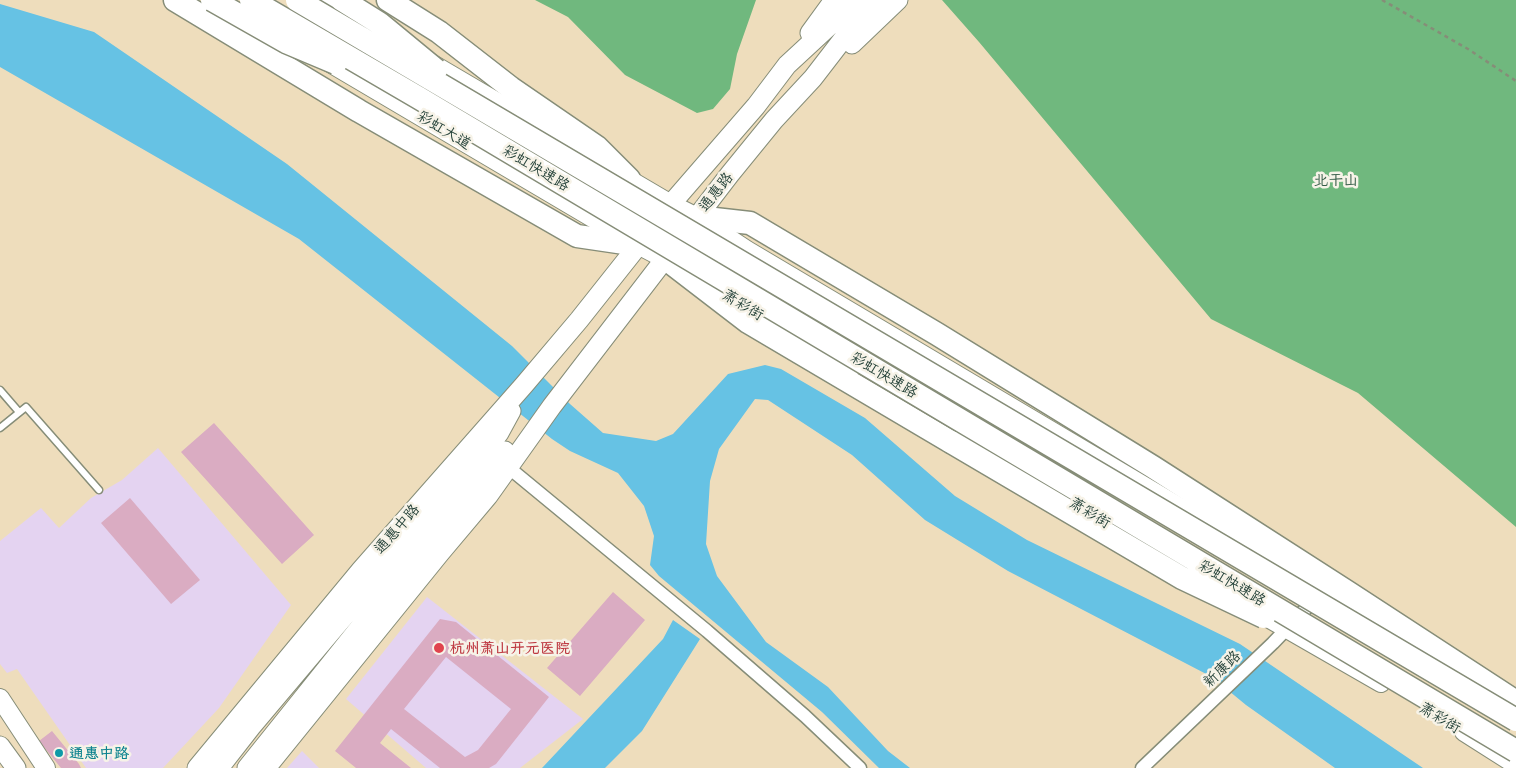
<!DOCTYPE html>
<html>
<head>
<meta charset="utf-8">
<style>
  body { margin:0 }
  canvas { display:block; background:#eeddbc }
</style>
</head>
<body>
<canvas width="1516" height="768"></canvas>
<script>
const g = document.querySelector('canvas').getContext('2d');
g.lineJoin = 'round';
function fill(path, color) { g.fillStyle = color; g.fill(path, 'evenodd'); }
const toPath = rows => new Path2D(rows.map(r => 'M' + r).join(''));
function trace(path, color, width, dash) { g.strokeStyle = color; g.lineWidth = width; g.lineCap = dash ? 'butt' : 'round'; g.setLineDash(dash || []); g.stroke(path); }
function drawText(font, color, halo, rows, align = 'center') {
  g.font = font + ' Mali,"LXGW WenKai TC",sans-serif'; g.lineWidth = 5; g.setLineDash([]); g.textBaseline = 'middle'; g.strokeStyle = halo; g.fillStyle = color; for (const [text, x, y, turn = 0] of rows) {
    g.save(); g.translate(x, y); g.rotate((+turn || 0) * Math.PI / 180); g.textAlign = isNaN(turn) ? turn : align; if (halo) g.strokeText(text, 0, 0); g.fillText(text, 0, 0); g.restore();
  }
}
fill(toPath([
  [158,448,291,605,219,708,163,768,86,768,17,669,7,673,0,664,0,541,41,508,59,528,91,498,122,480],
  [427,597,583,719,520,768,426,768,346,699],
  [302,751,319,768,287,768]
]), '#e4d3f1');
fill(toPath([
  [535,0,756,0,737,54,730,89,713,109,697,113,625,75,568,17],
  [942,0,1516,0,1516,527,1358,393,1211,319,979,42]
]), '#70b87e');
fill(toPath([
  [0,4,94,32,287,164,512,346,570,404,603,433,656,441,673,434,728,374,765,365,781,369,865,418,955,496,1027,540,1240,644,1423,768,1335,768,1246,705,1212,677,1008,571,925,520,852,455,768,400,755,399,719,449,710,481,706,544,717,576,766,642,828,687,888,751,910,768,879,768,822,712,659,576,650,565,654,536,644,506,618,473,570,451,552,439,299,239,0,67],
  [673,620,700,639,642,731,605,768,542,768,663,639]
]), '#66c2e4');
fill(toPath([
  [214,423,314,535,282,564,181,452],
  [130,498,200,580,171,604,101,523],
  [613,592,645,620,580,696,547,668],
  [440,619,456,622,549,697,496,764,489,768,440,768,391,729,380,743,411,768,356,768,335,751],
  [446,657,511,709,478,750,465,757,404,709],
  [52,731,79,764,81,768,61,768,39,741]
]), '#daacc2');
const lane = toPath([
  [0,390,19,412],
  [0,428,26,407,99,490]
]);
const street = toPath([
  [508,467,707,631,805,716,860,768],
  [1142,768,1273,643,1317,597]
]);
const secondary = toPath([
  [324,0,352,17],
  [323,59,638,245,676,265],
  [426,60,671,204,697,217,747,250,1343,604,1377,626],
  [730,298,850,369],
  [1254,610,1381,683],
  [0,698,46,768],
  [1464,732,1516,765]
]);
const primary = toPath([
  [810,33,834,0],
  [852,44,898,0],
  [0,746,16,768],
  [197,768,361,570,524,385,579,320,671,204,756,106,787,65,840,16,854,0],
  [219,768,251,727,428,517,453,490,499,433,511,411],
  [247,768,393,586,505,451],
  [266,768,440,553,488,496,552,406,730,174,774,120,813,78,850,30,876,0]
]);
const highway = toPath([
  [175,0,359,111,577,236,638,245],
  [388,0,439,32,511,88,597,147,629,179],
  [697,217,750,223,937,334,1153,467,1349,593,1516,702],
  [666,259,748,322,951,442]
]);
trace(lane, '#868d78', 9);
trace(street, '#868d78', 15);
trace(secondary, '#868d78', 20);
trace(primary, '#868d78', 21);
trace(highway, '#868d78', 25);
trace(toPath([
  [1382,0,1468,49,1516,81]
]), '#868d78', 2.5, [4, 4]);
trace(lane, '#fff', 6);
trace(street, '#fff', 12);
trace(secondary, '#fff', 18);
trace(primary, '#fff', 19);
trace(highway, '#fff', 22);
const highwayBridge = toPath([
  [212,0,286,42,336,63],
  [251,0,419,98,1516,751],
  [297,0,1516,720],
  [342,0,379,23,436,70],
  [951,442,1182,578,1264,617]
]);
trace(highwayBridge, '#868d78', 25, []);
trace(highwayBridge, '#fff', 22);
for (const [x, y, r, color] of [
  [439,648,6,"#e0444e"],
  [59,753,5,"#0f9aa8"]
]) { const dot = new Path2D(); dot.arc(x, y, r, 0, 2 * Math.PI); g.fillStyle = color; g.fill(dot); trace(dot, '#f7f3e8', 2); }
drawText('15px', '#1f3d34', '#f7f3e8', [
  ["彩虹大道",444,130,31],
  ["彩虹快速路",536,168,31],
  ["通惠路",716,192,-52],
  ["萧彩街",743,305,31],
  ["彩虹快速路",884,375,31],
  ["萧彩街",1090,513,31],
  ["通惠中路",397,529,-49],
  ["彩虹快速路",1232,583,31],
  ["新康路",1222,669,-44],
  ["萧彩街",1440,718,31]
]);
drawText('15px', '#355c47', '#f7f3e8', [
  ["北干山",1336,180]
]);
drawText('bold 15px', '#be3a42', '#f7f3e8', [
  ["杭州萧山开元医院",450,648]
], 'left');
drawText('bold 15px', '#0d838f', '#f7f3e8', [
  ["通惠中路",69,753]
], 'left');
</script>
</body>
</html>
